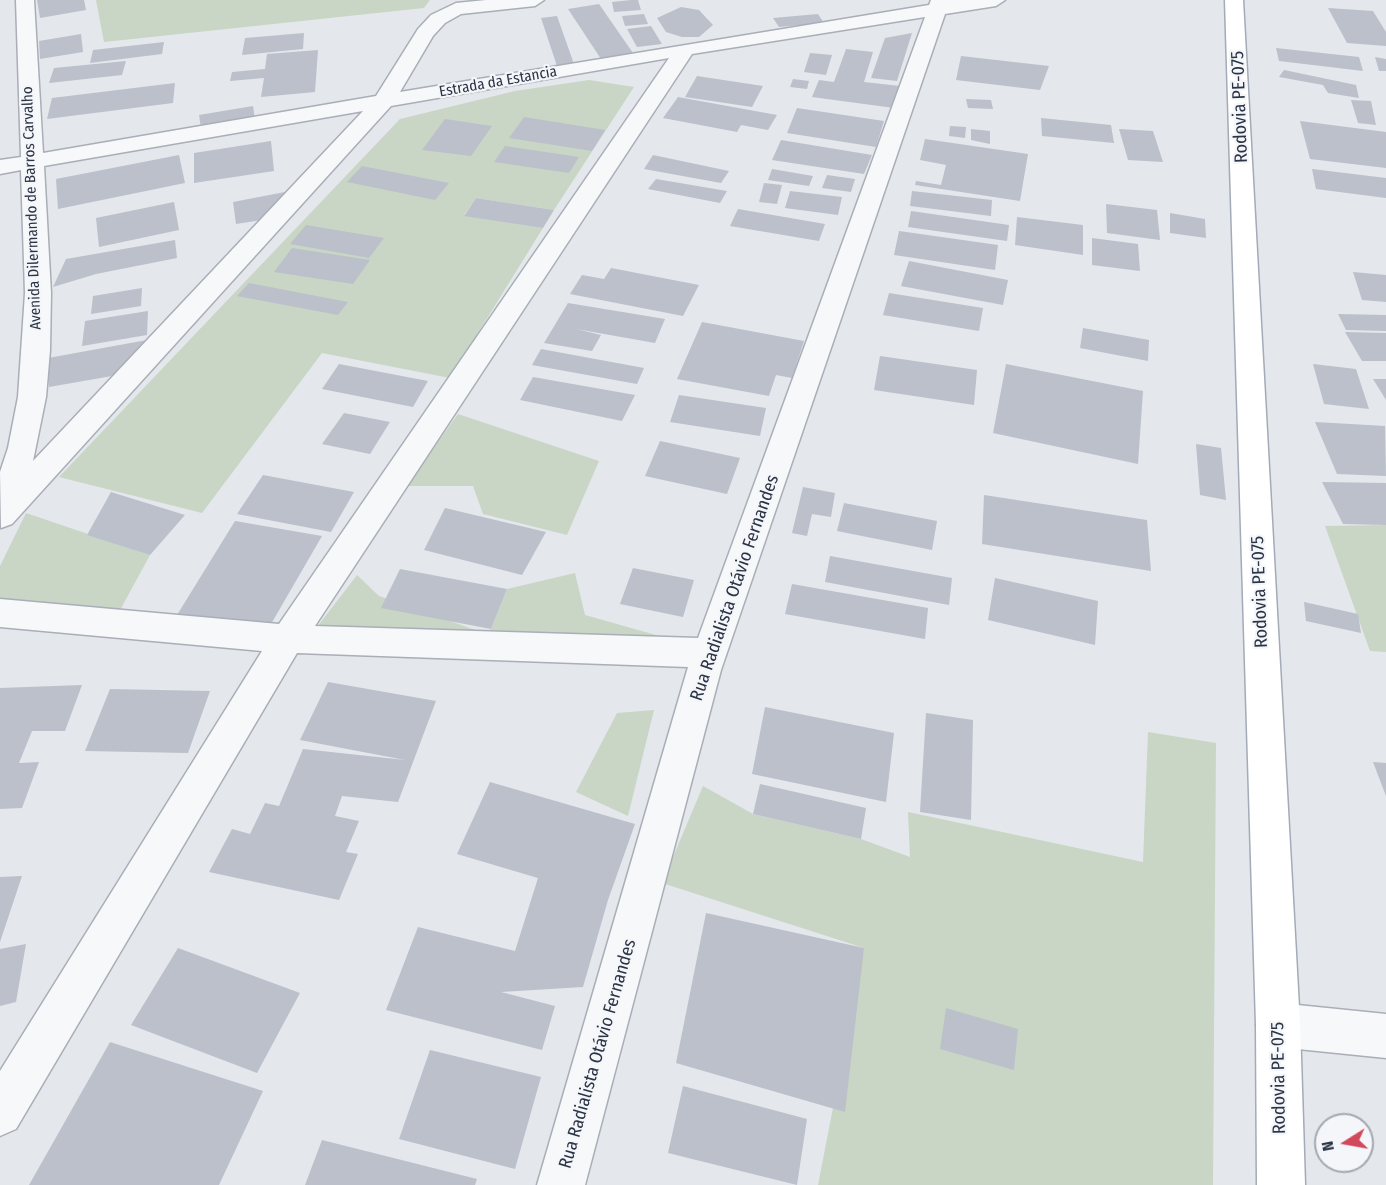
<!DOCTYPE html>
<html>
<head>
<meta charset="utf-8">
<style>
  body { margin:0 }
  #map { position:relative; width:1386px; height:1185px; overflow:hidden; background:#e4e7ec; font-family:"Fira Sans Condensed",sans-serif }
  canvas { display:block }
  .north { position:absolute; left:1314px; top:1113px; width:60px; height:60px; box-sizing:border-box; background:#f4f6f9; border:2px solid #a4a8b1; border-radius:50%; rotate:259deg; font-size:16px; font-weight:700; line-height:24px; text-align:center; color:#2b3445 }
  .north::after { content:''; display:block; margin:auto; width:21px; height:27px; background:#d1495b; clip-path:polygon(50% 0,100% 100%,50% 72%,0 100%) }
</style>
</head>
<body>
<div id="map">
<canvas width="1386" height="1185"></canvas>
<div class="north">N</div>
</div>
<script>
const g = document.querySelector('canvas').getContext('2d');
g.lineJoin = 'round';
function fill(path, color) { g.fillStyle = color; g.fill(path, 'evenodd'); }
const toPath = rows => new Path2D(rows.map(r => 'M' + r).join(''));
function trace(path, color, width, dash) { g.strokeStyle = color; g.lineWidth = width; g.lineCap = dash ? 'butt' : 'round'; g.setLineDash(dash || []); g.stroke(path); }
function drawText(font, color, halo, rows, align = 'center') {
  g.font = font + ' "Fira Sans Condensed",sans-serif'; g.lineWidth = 4.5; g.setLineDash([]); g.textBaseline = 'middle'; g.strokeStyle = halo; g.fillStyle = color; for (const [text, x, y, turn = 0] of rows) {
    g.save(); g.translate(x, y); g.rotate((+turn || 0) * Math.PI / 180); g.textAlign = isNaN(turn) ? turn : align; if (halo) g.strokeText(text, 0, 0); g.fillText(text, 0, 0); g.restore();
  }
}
fill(toPath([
  [96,0,430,0,424,8,104,42],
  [589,80,634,87,554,210,476,198,464,215,543,228,450,378,322,353,202,513,59,477,400,119,515,91],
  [458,414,599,461,567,535,483,514,473,486,406,486],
  [26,513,150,555,119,612,0,602,0,566],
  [1386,525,1386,652,1370,651,1325,526],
  [575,573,585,615,677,641,317,627,357,575,379,596,484,633,491,629,507,589],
  [654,710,628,816,576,792,617,713],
  [1148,732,1216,743,1213,1185,818,1185,864,948,662,883,703,786,753,814,861,839,910,857,908,812,1143,862]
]), '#c9d6c5');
fill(toPath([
  [37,0,84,0,86,10,40,18],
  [631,0,638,0,641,10,614,12,612,2],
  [599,4,633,53,601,59,568,9],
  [681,7,699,10,713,25,699,37,682,37,666,32,657,18],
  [1328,8,1373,11,1386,32,1386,46,1347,43],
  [644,14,648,24,625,26,622,16],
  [818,14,824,23,779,27,773,18],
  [557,16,574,64,557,66,541,18],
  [651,26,662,44,637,47,627,29],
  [304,33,303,49,242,55,245,38],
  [912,33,897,81,871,78,885,38],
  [81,34,83,52,40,59,39,41],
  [164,42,162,54,90,63,93,50],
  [1276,48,1359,57,1363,71,1279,61],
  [846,49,873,52,864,82,900,86,894,108,812,97,819,80,834,82],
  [318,50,315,92,261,97,264,78,230,81,232,72,265,69,267,54],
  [810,53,832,55,826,75,804,72],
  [961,56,1049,66,1040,90,956,80],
  [1375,57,1386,59,1386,71,1379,71],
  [126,61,122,75,49,83,54,68],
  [1284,70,1356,85,1359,98,1328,93,1323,85,1279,77],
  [697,76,763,86,752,107,685,97],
  [793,79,809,81,807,89,790,87],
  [175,83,173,103,47,119,52,98],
  [678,97,777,115,768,130,741,125,737,132,663,118],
  [966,99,991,100,993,109,968,108],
  [1351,100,1371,101,1376,125,1358,123],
  [253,106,255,119,201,128,199,115],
  [797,108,884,121,876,147,787,133],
  [524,117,605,130,592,151,509,138],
  [1041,118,1111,125,1114,143,1042,136],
  [445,119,492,126,471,156,422,150],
  [1300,121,1386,132,1386,168,1310,159],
  [950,126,966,127,965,138,949,136],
  [971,129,990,131,990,144,971,140],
  [1119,129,1153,131,1163,162,1128,160],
  [925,139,1028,154,1020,201,915,185,916,181,941,185,946,165,920,160],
  [781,140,872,155,864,174,772,160],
  [271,141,274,171,194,183,194,153],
  [505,146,579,157,569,173,494,162],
  [179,155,185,183,58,209,56,179],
  [653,155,729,171,721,183,644,169],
  [362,166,449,183,435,200,347,182],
  [772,169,813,176,809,186,768,180],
  [1312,169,1386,178,1386,198,1316,189],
  [827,175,855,179,851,192,822,188],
  [656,179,727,191,720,203,648,189],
  [764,183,782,185,777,204,759,202],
  [790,191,842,197,838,215,785,208],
  [912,191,992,200,991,216,910,206],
  [285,192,262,220,236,224,233,202],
  [476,198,554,210,543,228,464,216],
  [174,202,179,230,99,247,96,218],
  [1106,204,1157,210,1160,240,1107,233],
  [738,209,825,224,819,241,730,226],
  [911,211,1009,225,1007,241,908,227],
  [1170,213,1205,219,1206,238,1170,233],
  [1017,217,1083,225,1083,255,1015,245],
  [306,225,384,238,369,258,290,244],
  [899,231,998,245,995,270,894,255],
  [1092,238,1138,244,1140,271,1092,265],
  [175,240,177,258,96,274,53,287,66,259],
  [292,248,370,260,353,284,274,272],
  [909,261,1008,280,1003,305,901,286],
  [611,268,699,285,683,316,570,294,582,275,604,279],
  [1353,272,1386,275,1386,302,1362,300],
  [249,283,348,302,338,315,237,296],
  [142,288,141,306,91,314,93,296],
  [889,293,983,308,979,331,883,315],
  [568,303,665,319,655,343,576,329,601,335,592,351,544,343],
  [148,311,147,335,82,346,85,321],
  [1338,314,1386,315,1386,331,1346,330],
  [702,322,804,341,792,378,776,375,769,396,677,379],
  [1083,328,1149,340,1148,361,1080,348],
  [1345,332,1386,333,1386,361,1362,361],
  [147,340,112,376,49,387,48,358],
  [541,349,644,368,637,384,532,365],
  [880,356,977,370,974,405,874,390],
  [339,364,428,381,413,407,322,389],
  [1006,364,1143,391,1138,464,993,433],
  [1313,364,1356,369,1369,409,1324,404],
  [533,377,635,395,622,421,520,400],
  [1373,379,1386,379,1386,400],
  [679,395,766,408,760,436,670,422],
  [344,413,390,422,370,454,322,444],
  [1315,422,1385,426,1386,476,1337,474],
  [660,441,740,458,727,494,645,476],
  [1196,444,1221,448,1226,500,1200,495],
  [263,475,354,492,331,532,237,514],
  [1322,482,1386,483,1386,525,1343,524],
  [803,487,835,493,831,517,812,514,807,536,792,533],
  [111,492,185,515,150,555,87,535],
  [984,495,1147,520,1151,571,982,544],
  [844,503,937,521,932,550,837,531],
  [445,508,546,532,522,575,424,550],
  [235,521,322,536,267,631,177,615],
  [830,556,952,578,949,605,825,582],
  [633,568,694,580,683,617,620,604],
  [400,569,507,589,491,629,381,608],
  [995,578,1098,601,1095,645,988,620],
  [792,584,928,608,925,639,785,614],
  [1304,602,1358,614,1361,633,1306,621],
  [328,682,436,701,398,802,342,796,335,816,359,821,346,852,358,854,339,900,209,872,232,829,250,834,265,803,279,806,303,749,405,760,300,740],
  [82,685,65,731,32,731,19,763,39,762,22,808,0,809,0,688],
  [110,689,210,691,188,753,85,751],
  [765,707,894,733,886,802,752,774],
  [926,713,973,720,971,820,920,812],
  [1373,762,1386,763,1386,796],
  [490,782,635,824,608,900,583,987,501,992,555,1006,542,1050,386,1010,418,927,515,951,538,878,457,854],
  [760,784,866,808,861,839,753,814],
  [22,876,0,942,0,877],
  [706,913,864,948,845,1112,676,1063],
  [26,944,16,1002,0,1006,0,949],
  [178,948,300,993,257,1073,131,1025],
  [946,1008,1018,1029,1014,1070,940,1049],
  [110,1042,263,1091,219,1185,29,1185],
  [430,1050,541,1077,515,1169,399,1139],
  [683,1086,807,1119,797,1185,668,1153],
  [322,1140,477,1179,475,1185,305,1185]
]), '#bbc0ca');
const street = toPath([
  [16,0,34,0,43,153,376,96,418,29,431,15,456,3,486,0,544,0,535,6,461,14,445,23,433,36,400,92,929,5,931,0,1005,0,996,6,945,14,721,670,585,1185,537,1185,688,667,297,653,16,1129,0,1136,0,1071,262,651,0,627,0,599,279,624,669,58,391,106,12,524,1,528,0,472,8,448,18,397,25,293,21,170,0,174,0,160,21,157,16,0],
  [925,17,698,638,315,626,692,54,925,17],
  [363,111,33,461,46,397,50,350,51,293,44,166,363,111],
  [1278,1003,1386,1014,1386,1058,1278,1047,1263,1040,1256,1025,1263,1010,1278,1003]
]);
const primary = toPath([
  [1225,0,1243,0,1300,1025,1305,1185,1257,1185,1256,1025,1225,0]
]);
trace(street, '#a9aeb7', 3);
trace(primary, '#a3abb8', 3);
fill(street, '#f7f8fa');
fill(primary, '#fff');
drawText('15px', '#2b3445', '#f4f6f9', [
  ["Estrada da Estancia",498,82,-10],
  ["Avenida Dilermando de Barros Carvalho",32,208,-92]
]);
drawText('18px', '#2b3445', '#f4f6f9', [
  ["Rodovia PE-075",1240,107,-92],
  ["Rua Radialista Otávio Fernandes",735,588,-71],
  ["Rodovia PE-075",1260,592,-92],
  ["Rua Radialista Otávio Fernandes",598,1054,-74],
  ["Rodovia PE-075",1279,1078,-91]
]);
</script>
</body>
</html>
